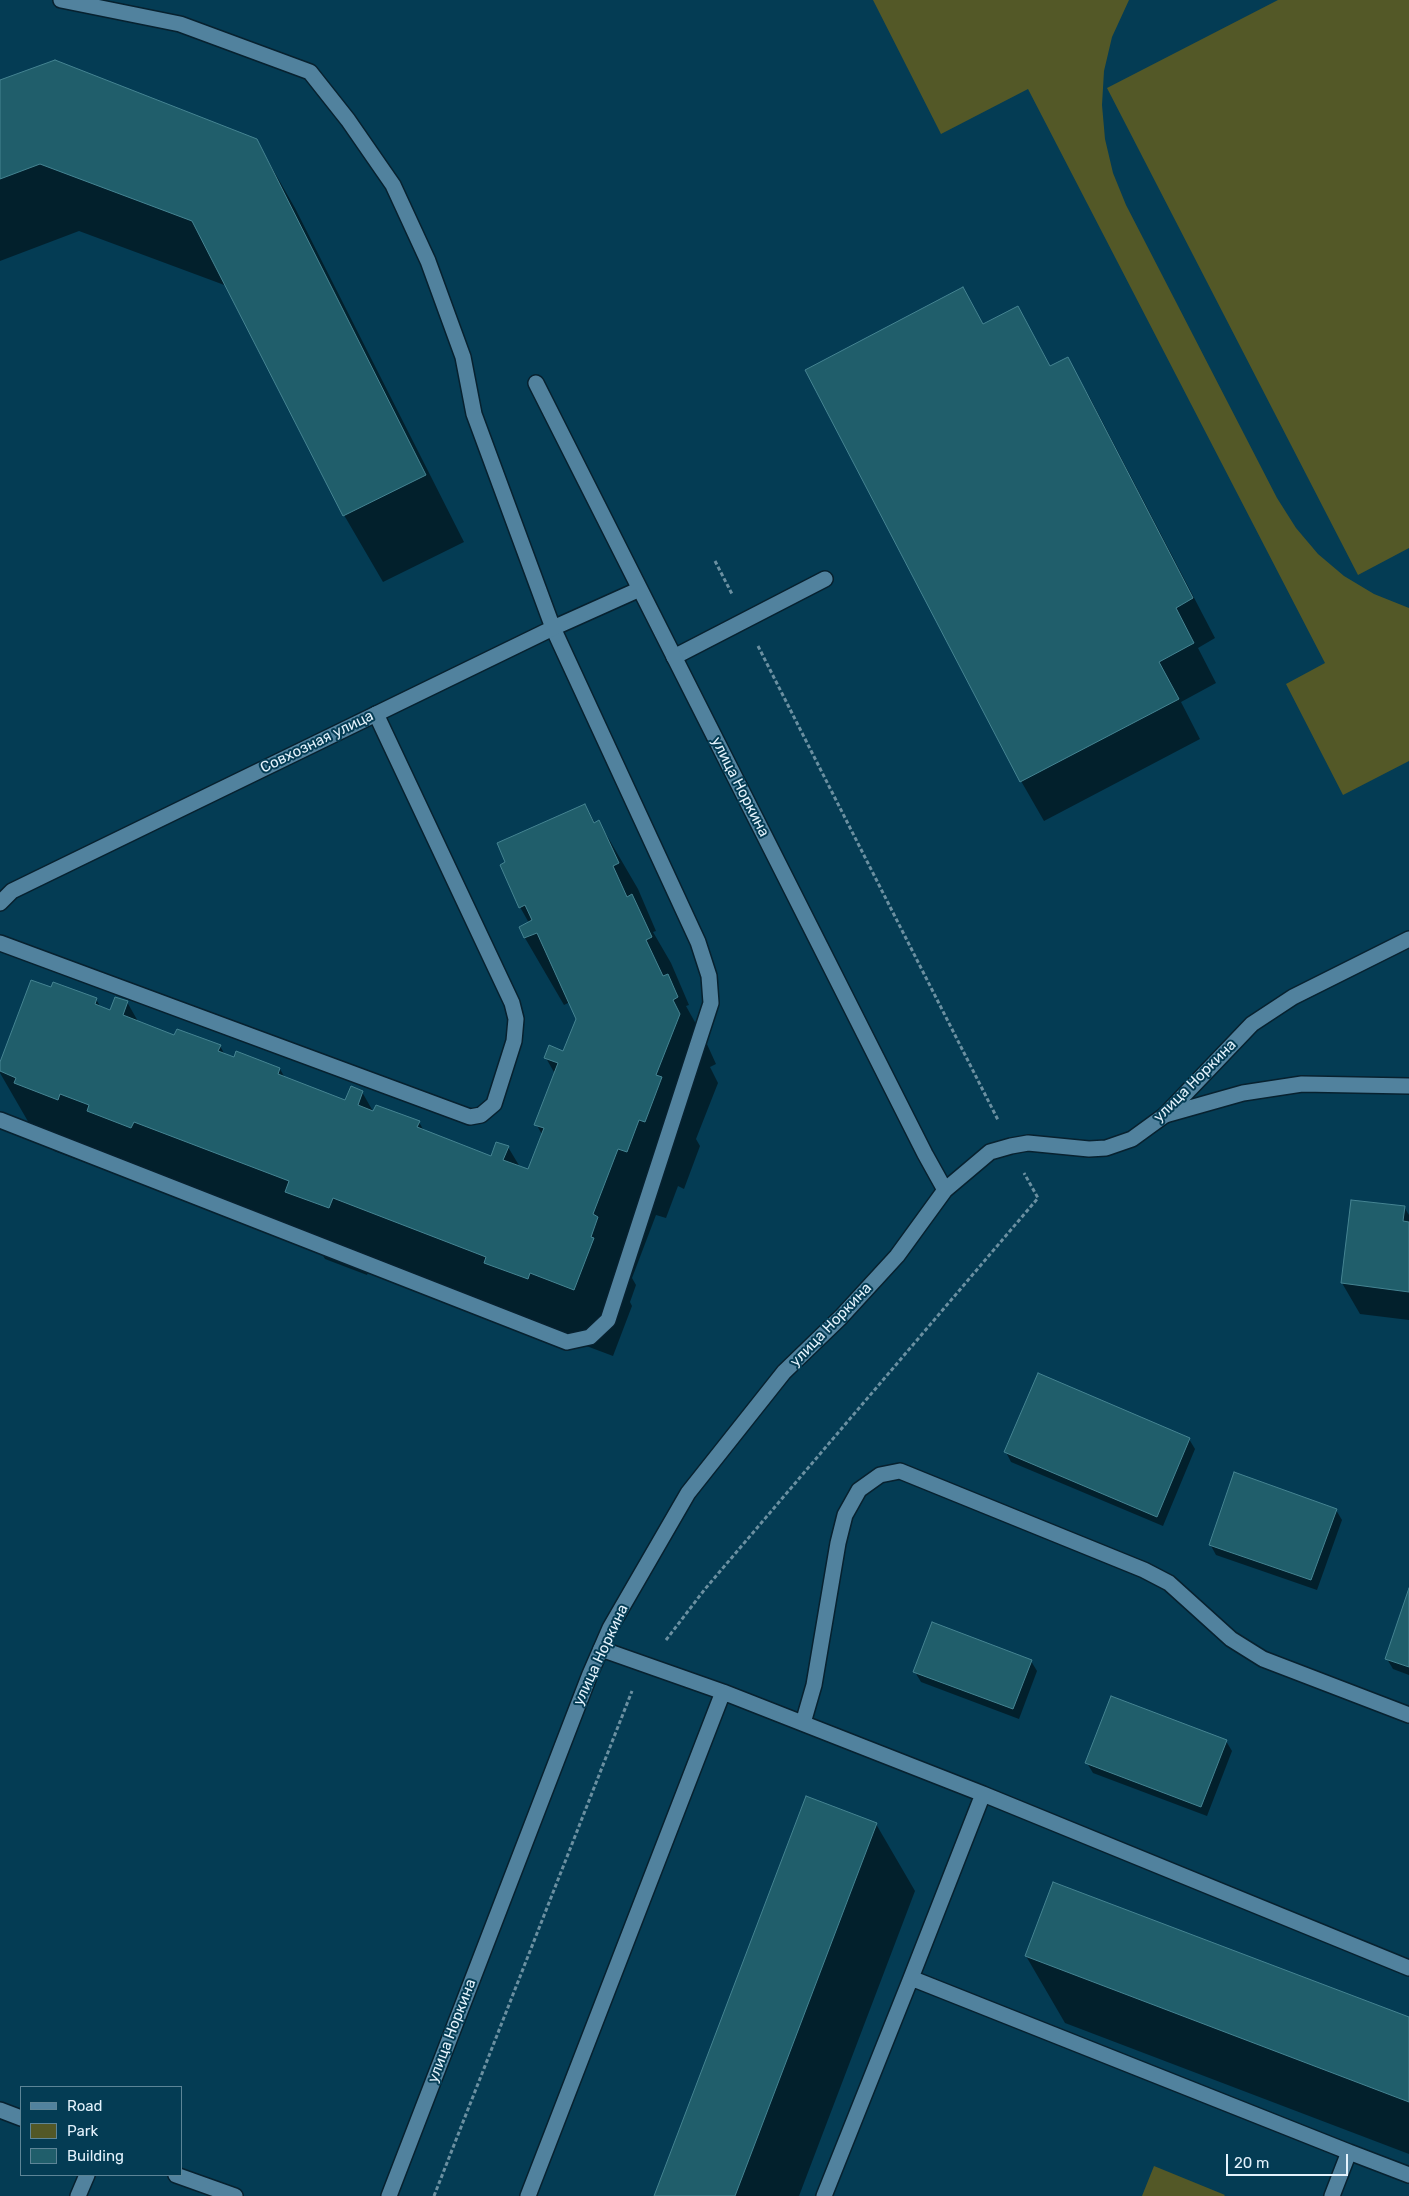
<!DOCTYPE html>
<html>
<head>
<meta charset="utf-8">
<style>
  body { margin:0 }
  #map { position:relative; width:1409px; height:2196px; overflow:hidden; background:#043c54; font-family:Rubik,sans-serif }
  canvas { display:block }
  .legend { position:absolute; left:20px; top:2086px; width:162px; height:90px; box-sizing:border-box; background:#043c54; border:1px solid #5d8597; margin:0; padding:6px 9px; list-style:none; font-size:15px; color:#e3f2fc }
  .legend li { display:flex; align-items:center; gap:10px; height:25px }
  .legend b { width:25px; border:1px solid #5d8597 }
  .scale { position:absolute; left:1226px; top:2154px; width:122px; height:22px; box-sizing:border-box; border:2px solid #e3f2fc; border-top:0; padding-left:6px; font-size:15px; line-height:18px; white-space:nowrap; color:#e3f2fc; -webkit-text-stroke:4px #043c54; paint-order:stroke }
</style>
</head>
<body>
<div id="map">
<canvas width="1409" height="2196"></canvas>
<ul class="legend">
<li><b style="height:6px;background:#51829e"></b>Road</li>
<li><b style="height:14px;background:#535827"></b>Park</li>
<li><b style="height:14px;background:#205e6b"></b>Building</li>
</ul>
<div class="scale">20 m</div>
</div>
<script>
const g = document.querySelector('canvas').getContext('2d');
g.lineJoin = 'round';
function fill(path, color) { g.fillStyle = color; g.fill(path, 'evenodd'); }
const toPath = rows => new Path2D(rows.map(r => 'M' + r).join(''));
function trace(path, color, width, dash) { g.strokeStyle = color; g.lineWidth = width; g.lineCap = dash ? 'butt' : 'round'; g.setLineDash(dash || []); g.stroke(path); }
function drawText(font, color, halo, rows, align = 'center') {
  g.font = font + ' Rubik,sans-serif'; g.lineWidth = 4; g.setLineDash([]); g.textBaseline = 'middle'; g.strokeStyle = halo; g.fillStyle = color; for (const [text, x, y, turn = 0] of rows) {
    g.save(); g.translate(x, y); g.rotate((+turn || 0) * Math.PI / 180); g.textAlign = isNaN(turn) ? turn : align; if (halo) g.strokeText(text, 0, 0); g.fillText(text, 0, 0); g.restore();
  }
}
fill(toPath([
  [873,0,1129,0,1112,37,1104,71,1102,105,1105,139,1113,173,1126,205,1277,498,1296,528,1318,554,1344,576,1374,594,1409,608,1409,761,1343,795,1286,684,1325,663,1028,89,941,134],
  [1278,0,1409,0,1409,548,1358,575,1107,88],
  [1154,2166,1225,2195,1224,2196,1142,2196]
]), '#535827');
fill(toPath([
  [0,81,256,140,295,208,464,542,383,582,344,515,227,286,79,231,0,261],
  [963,289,984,325,1018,308,1051,367,1067,359,1090,398,1215,638,1198,648,1216,683,1181,702,1200,739,1044,821,1021,781],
  [585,805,595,823,599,822,638,889,656,931,653,932,671,963,689,1005,686,1006,706,1042,716,1064,710,1067,718,1083,696,1139,700,1146,684,1189,678,1186,666,1218,656,1215,632,1278,636,1285,630,1302,632,1306,613,1356,371,1265,367,1275,325,1259,316,1244,128,1178,123,1170,99,1161,97,1167,54,1151,49,1142,37,1137,0,1073,0,1065,52,989,96,999,101,1008,111,1012,127,1002,139,1023,175,1036,220,1046,225,1055,234,1059,237,1053,280,1069,285,1078,346,1102,362,1092,374,1113,419,1122,424,1131,492,1157,508,1147,520,1167,529,1171,543,1136,536,1124,555,1074,546,1058,563,1052,577,1019,570,1002,564,1005,525,938,520,927,529,923,520,907],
  [1404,1207,1409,1215,1409,1320,1360,1314,1342,1283],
  [1189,1439,1195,1449,1163,1526,1011,1462,1006,1452],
  [1336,1510,1342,1520,1317,1590,1216,1555,1210,1544],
  [1409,1592,1409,1675,1393,1669,1387,1659],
  [1031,1661,1037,1671,1019,1719,921,1682,915,1672],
  [1226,1741,1232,1751,1207,1816,1093,1773,1087,1763],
  [876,1824,915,1891,799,2196,655,2196],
  [1026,1956,1409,2018,1409,2154,1065,2023]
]), '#0007');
const building = toPath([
  [55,60,257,139,426,475,343,516,192,221,40,164,0,179,0,80,55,60],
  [963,287,983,324,1018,306,1050,366,1068,357,1193,598,1176,608,1194,643,1159,662,1179,699,1020,782,805,370,963,287],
  [585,804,594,823,599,820,619,863,613,866,627,897,632,894,652,937,646,940,663,976,668,974,678,997,673,1000,680,1014,656,1075,662,1077,645,1122,639,1120,627,1152,618,1149,593,1214,598,1217,591,1237,594,1238,574,1290,530,1273,528,1279,484,1263,486,1257,333,1198,329,1208,285,1192,289,1181,134,1122,131,1128,87,1111,89,1105,60,1094,58,1100,14,1083,16,1078,0,1071,0,1062,31,980,51,987,53,982,97,998,95,1004,110,1010,115,997,128,1001,123,1015,174,1035,177,1029,221,1045,218,1051,234,1057,236,1051,280,1068,278,1074,345,1100,351,1086,363,1091,358,1105,373,1111,376,1105,420,1121,417,1127,491,1156,496,1142,509,1146,503,1160,528,1169,544,1128,534,1125,558,1063,544,1058,549,1045,563,1051,576,1019,537,933,524,938,519,927,532,920,525,905,519,908,500,865,505,862,497,843,585,804],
  [1351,1200,1405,1206,1403,1221,1409,1222,1409,1292,1341,1283,1351,1200],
  [1038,1373,1190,1438,1157,1517,1004,1452,1038,1373],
  [1234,1472,1337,1509,1311,1580,1209,1545,1234,1472],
  [1409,1588,1409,1667,1385,1659,1409,1588],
  [932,1622,1032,1660,1013,1709,913,1672,932,1622],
  [1111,1696,1227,1740,1201,1807,1085,1763,1111,1696],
  [806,1796,877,1823,735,2196,654,2196,806,1796],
  [1053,1882,1409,2017,1409,2102,1025,1956,1053,1882]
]);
fill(building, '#205e6b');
trace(building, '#458492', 1);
const lane = toPath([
  [674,657,825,579],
  [0,943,470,1117,481,1115,494,1104,514,1041,516,1019,512,1003,376,714],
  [1165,1115,1243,1093,1302,1084,1409,1086],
  [0,1120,567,1342,590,1337,608,1320,711,1003,709,976,698,942,553,628],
  [601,1649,723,1692,983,1794],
  [803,1723,814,1685,838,1543,845,1515,859,1490,880,1475,900,1471,1144,1570,1169,1583,1231,1639,1263,1659,1409,1715],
  [911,1978,983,1794,1409,1968],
  [0,2110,21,2118],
  [1349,2152,1409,2175],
  [176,2175,235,2196],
  [78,2196,87,2175],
  [528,2196,723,1692],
  [824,2196,911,1978,1349,2152,1332,2196]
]);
const street = toPath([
  [61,0,180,24,310,72,348,120,393,185,428,261,463,357,474,414,553,628],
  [0,903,12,891,553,628,640,589],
  [945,1190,990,1152,1011,1146,1028,1143,1089,1149,1106,1148,1132,1139,1165,1115,1252,1024,1293,997,1409,939],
  [389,2196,590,1674,610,1628,688,1493,784,1372,841,1317,897,1256,945,1190,925,1154,536,383]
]);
trace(lane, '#07212f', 18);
trace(street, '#07212f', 18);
trace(toPath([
  [715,561,732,594],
  [758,646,998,1120],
  [666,1640,705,1589,1038,1198,1024,1173],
  [434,2196,632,1691]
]), '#6b90a1', 3, [4, 2.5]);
trace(lane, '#51829e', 15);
trace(street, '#51829e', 15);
drawText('15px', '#e3f2fc', '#043c54', [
  ["Совхозная улица",317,742,-26],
  ["улица Норкина",740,787,63],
  ["улица Норкина",1195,1081,-45],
  ["улица Норкина",831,1325,-46],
  ["улица Норкина",601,1655,-65],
  ["улица Норкина",452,2031,-69]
]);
</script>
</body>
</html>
